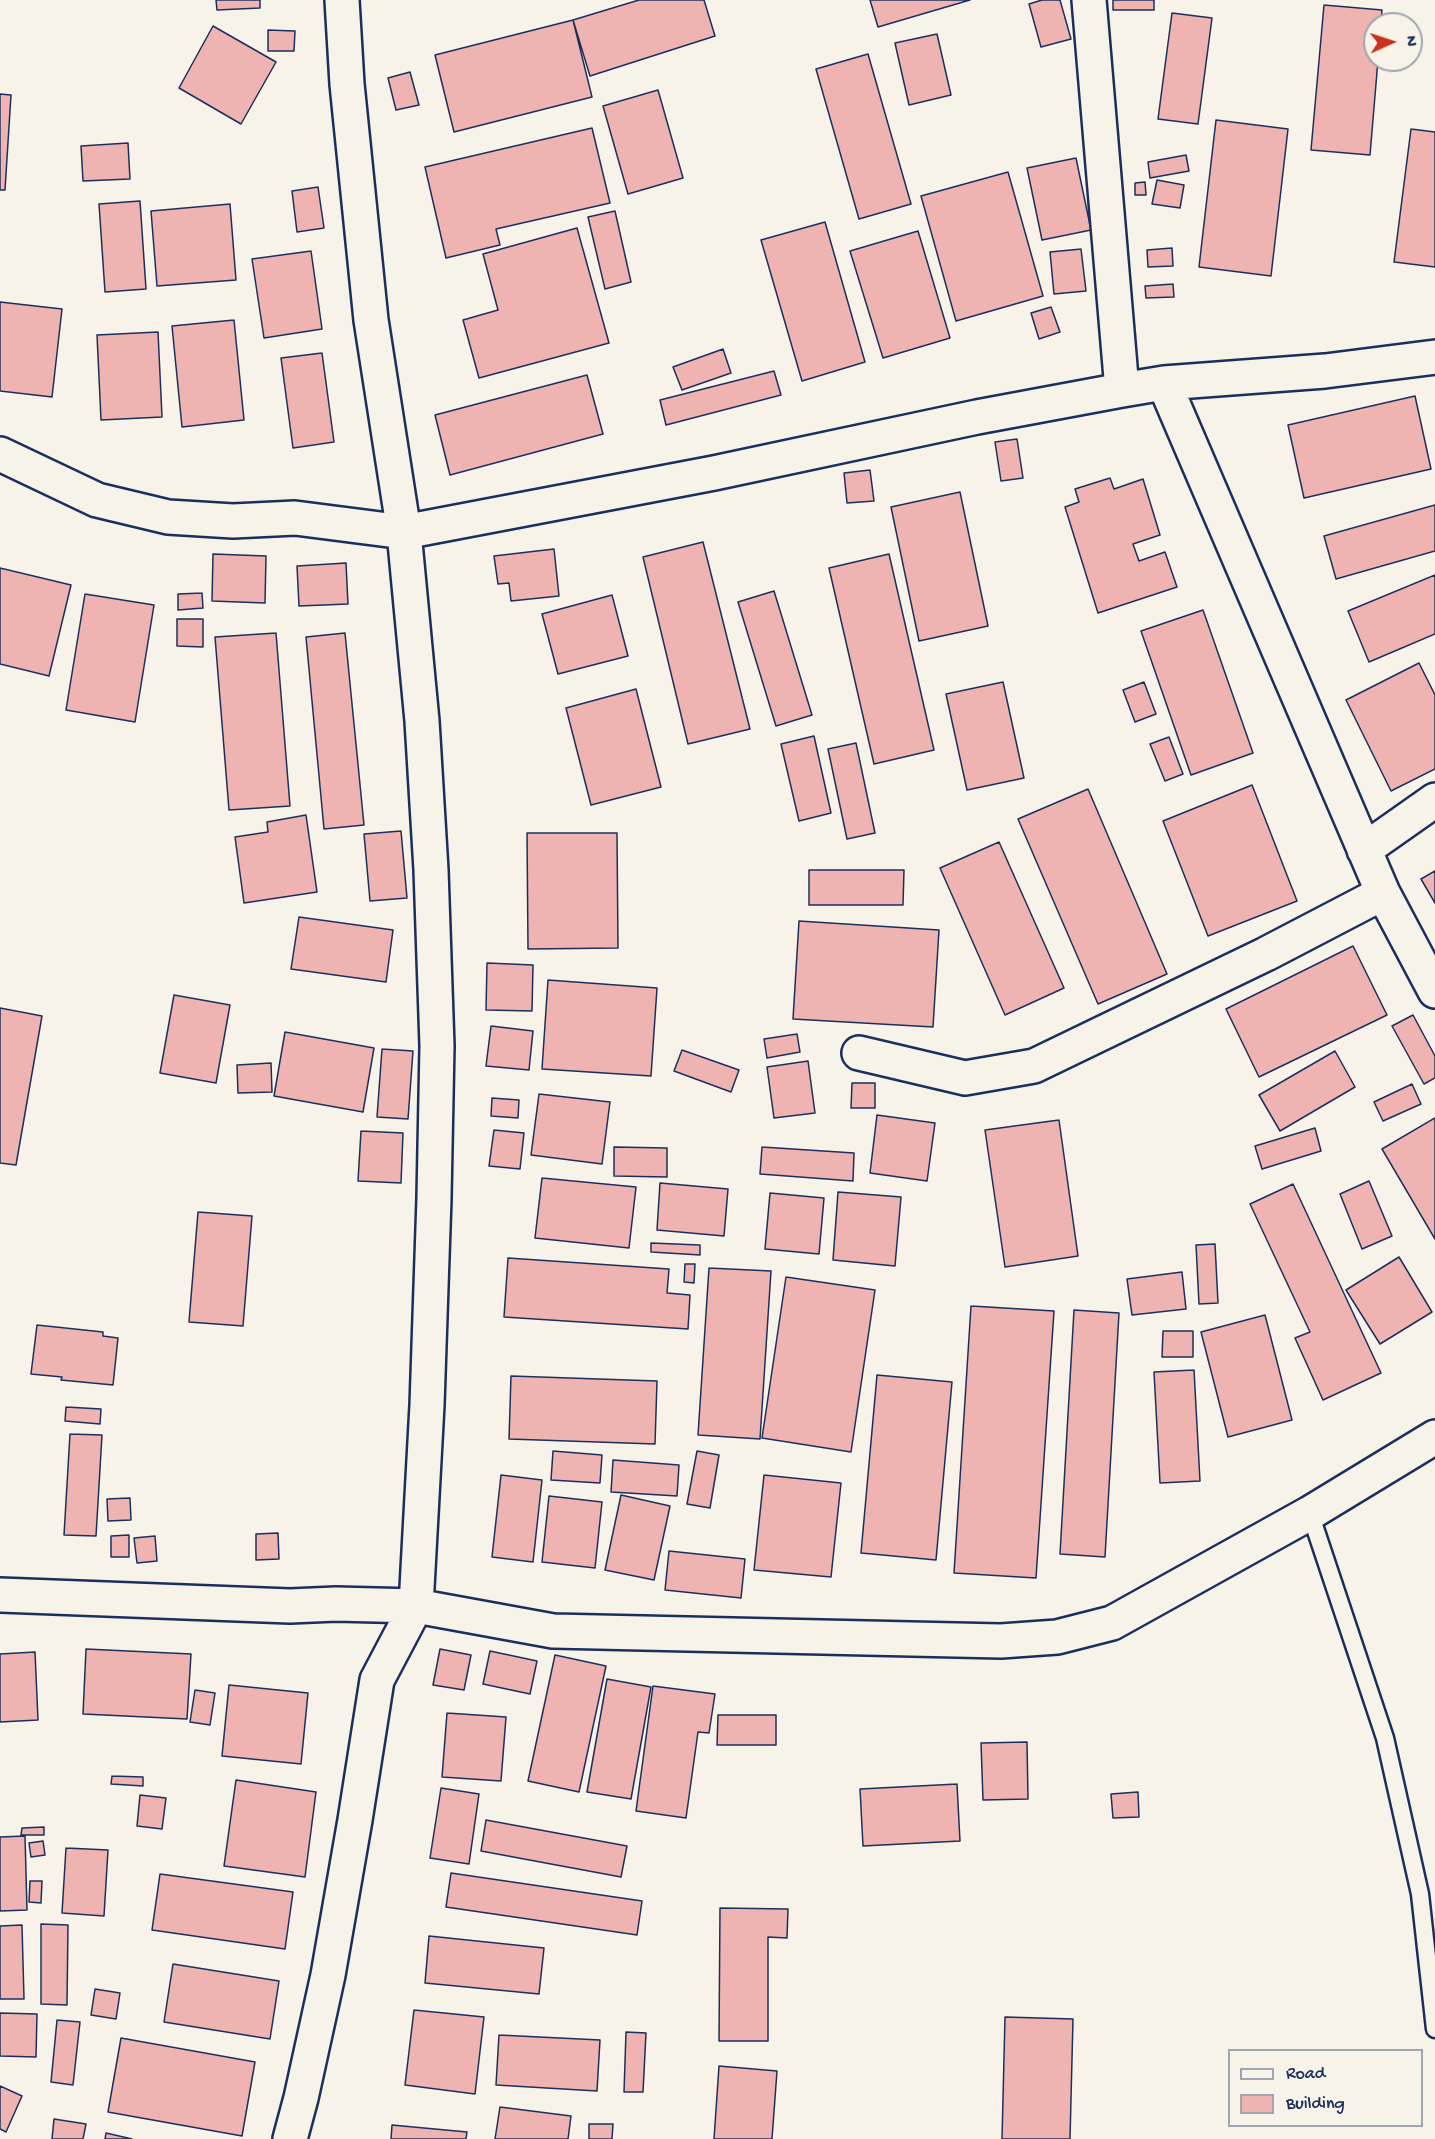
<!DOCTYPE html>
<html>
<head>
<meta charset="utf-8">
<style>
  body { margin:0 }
  #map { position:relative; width:1435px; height:2139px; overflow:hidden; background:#f7f3e8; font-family:"Gochi Hand",sans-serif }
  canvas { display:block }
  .legend { position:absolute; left:1228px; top:2049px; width:195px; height:78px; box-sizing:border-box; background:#f7f3e8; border:2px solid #9fa5b1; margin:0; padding:8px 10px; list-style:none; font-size:18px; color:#1b2f5e }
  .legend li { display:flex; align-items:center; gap:12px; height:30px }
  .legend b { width:30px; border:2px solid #9fa5b1 }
  .north { position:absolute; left:1363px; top:12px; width:60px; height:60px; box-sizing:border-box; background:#f7f3e8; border:2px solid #9fa5b1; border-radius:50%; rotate:87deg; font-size:16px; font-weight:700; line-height:24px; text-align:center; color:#1b2f5e }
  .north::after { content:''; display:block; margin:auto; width:21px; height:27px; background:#c8321e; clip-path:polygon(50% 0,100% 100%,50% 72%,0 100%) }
</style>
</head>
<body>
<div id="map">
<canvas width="1435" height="2139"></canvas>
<ul class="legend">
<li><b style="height:8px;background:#f7f3e8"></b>Road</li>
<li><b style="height:16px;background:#efb4b1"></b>Building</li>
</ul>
<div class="north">N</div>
</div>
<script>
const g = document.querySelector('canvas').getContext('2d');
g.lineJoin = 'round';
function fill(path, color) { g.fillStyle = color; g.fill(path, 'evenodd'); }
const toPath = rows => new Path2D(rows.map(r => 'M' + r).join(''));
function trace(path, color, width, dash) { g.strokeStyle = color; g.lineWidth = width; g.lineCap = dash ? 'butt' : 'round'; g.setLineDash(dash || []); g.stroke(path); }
const building = toPath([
  [216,0,260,0,260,8,217,10,216,0],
  [639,0,704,0,715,36,590,76,573,20,639,0],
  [870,0,970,0,878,27,870,0],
  [1042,0,1060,0,1071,39,1041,47,1029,4,1042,0],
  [1113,0,1154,0,1154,10,1113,10,1113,0],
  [1324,5,1382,10,1381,24,1375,24,1375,60,1378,60,1370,155,1311,150,1324,5],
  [1172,13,1212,18,1198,124,1158,119,1172,13],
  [573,20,592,97,454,132,435,55,573,20],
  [213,26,276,62,241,124,179,88,213,26],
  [268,30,295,31,294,51,268,51,268,30],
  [937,34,951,95,909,105,895,43,937,34],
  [868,54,911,204,859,219,816,69,868,54],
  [410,72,419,105,396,110,388,78,410,72],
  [658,90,683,178,628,194,603,106,658,90],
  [0,94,11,95,5,190,0,190,0,94],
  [1216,120,1288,129,1271,276,1199,267,1216,120],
  [592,128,610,203,496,229,500,245,446,258,425,167,592,128],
  [1411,129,1435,132,1435,267,1394,262,1411,129],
  [128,143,130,179,83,181,81,146,128,143],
  [1186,155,1189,171,1150,178,1148,162,1186,155],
  [1076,158,1091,230,1042,240,1027,168,1076,158],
  [1008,172,1043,296,956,321,921,196,1008,172],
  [1157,180,1184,185,1180,208,1152,204,1157,180],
  [1145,182,1146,195,1135,195,1135,183,1145,182],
  [318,187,324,228,297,232,292,191,318,187],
  [140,201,146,289,105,292,99,204,140,201],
  [230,204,236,280,157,286,151,211,230,204],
  [615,211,631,282,605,289,588,217,615,211],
  [825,222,865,362,802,381,761,240,825,222],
  [577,228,609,343,479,378,463,320,498,310,483,254,577,228],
  [918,231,950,338,883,358,850,251,918,231],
  [1172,248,1173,266,1148,267,1147,250,1172,248],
  [1081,249,1086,291,1054,294,1050,252,1081,249],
  [311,251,322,329,264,338,252,259,311,251],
  [1173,284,1174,297,1146,298,1145,286,1173,284],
  [0,302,62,309,52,397,0,391,0,302],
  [1051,307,1060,332,1039,339,1031,313,1051,307],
  [234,320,244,420,182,427,172,326,234,320],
  [158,332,162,417,101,420,97,335,158,332],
  [723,349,731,373,682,390,673,367,723,349],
  [322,353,334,442,293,448,281,358,322,353],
  [774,371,781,395,666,425,660,400,774,371],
  [587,375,603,434,450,475,435,415,587,375],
  [1415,396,1431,469,1304,498,1288,425,1415,396],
  [1017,439,1023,478,1001,481,995,442,1017,439],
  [870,470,874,501,847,503,844,473,870,470],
  [1110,478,1114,489,1143,479,1160,535,1133,544,1139,561,1165,552,1177,587,1098,613,1065,507,1079,502,1075,489,1110,478],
  [960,492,988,626,919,641,891,507,960,492],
  [1435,505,1435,551,1336,579,1324,536,1435,505],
  [703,542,750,729,688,744,643,557,703,542],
  [554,549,559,596,511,601,509,583,498,584,494,556,554,549],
  [213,554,266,556,265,603,212,601,213,554],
  [889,554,934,750,874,764,829,568,889,554],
  [346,563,348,604,299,606,297,566,346,563],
  [0,568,71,585,49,676,0,664,0,568],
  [1435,575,1435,634,1369,662,1348,611,1435,575],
  [774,591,812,715,776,726,738,602,774,591],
  [202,593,203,608,178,610,178,594,202,593],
  [85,594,154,605,135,722,66,710,85,594],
  [612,595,628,656,558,674,542,614,612,595],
  [1203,610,1253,753,1191,775,1141,631,1203,610],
  [177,619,203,619,203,647,177,646,177,619],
  [276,633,290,806,229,810,215,637,276,633],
  [345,633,364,825,324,829,306,637,345,633],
  [1419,663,1435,695,1435,769,1391,791,1346,700,1419,663],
  [1003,682,1024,778,967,790,946,694,1003,682],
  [1144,682,1156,714,1135,722,1123,690,1144,682],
  [636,689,661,787,591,805,566,708,636,689],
  [814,736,831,813,799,821,781,744,814,736],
  [1169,737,1183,774,1165,781,1150,744,1169,737],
  [856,743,875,833,847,839,828,749,856,743],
  [1252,785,1297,901,1208,936,1163,821,1252,785],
  [1088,789,1167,974,1098,1004,1018,819,1088,789],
  [306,815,317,892,244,903,235,837,268,832,267,822,306,815],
  [401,831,407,898,370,901,364,834,401,831],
  [527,833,617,833,618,948,528,949,527,833],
  [999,842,1064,988,1005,1015,940,868,999,842],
  [809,870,904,870,903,905,809,905,809,870],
  [1435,871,1435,903,1421,879,1435,871],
  [299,917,393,930,386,982,291,969,299,917],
  [799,921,939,930,933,1027,793,1019,799,921],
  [1353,946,1387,1015,1259,1077,1226,1009,1353,946],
  [487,963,533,965,532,1011,486,1010,487,963],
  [548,980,657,988,651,1076,542,1069,548,980],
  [174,995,230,1005,216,1083,160,1073,174,995],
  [0,1008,42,1016,16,1165,0,1163,0,1008],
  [1413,1015,1435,1056,1435,1078,1424,1084,1392,1026,1413,1015],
  [491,1026,533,1031,529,1070,486,1066,491,1026],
  [285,1032,374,1048,363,1112,274,1096,285,1032],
  [797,1034,800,1052,767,1058,764,1039,797,1034],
  [382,1049,413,1051,408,1119,377,1117,382,1049],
  [682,1050,739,1070,731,1092,674,1071,682,1050],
  [1335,1051,1355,1087,1280,1131,1259,1095,1335,1051],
  [808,1061,815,1113,774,1118,767,1067,808,1061],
  [271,1063,272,1092,238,1093,237,1065,271,1063],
  [852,1083,875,1083,875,1108,851,1108,852,1083],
  [1412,1084,1421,1104,1383,1121,1374,1102,1412,1084],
  [539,1094,610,1102,602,1164,531,1155,539,1094],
  [492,1098,519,1100,518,1118,491,1116,492,1098],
  [877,1115,935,1123,927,1181,870,1173,877,1115],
  [1435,1118,1435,1239,1382,1149,1435,1118],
  [1059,1120,1078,1256,1005,1267,985,1130,1059,1120],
  [1315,1128,1321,1151,1262,1169,1255,1146,1315,1128],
  [494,1130,524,1133,520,1169,489,1166,494,1130],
  [361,1131,403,1133,401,1183,358,1181,361,1131],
  [614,1147,667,1148,667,1177,614,1176,614,1147],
  [762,1147,854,1153,853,1181,760,1174,762,1147],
  [542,1178,636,1187,629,1248,535,1238,542,1178],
  [1369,1181,1392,1236,1362,1249,1340,1194,1369,1181],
  [660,1183,728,1189,724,1236,657,1230,660,1183],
  [1293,1184,1381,1373,1323,1400,1295,1338,1310,1332,1250,1204,1293,1184],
  [838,1192,901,1197,895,1266,833,1260,838,1192],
  [770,1193,824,1198,819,1254,765,1249,770,1193],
  [198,1212,252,1216,243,1326,189,1322,198,1212],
  [651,1243,700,1245,700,1255,651,1252,651,1243],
  [1215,1244,1218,1303,1199,1304,1196,1245,1215,1244],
  [1399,1257,1432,1312,1380,1344,1346,1290,1399,1257],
  [508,1258,669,1269,667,1293,690,1295,688,1329,504,1317,508,1258],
  [685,1264,695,1264,694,1283,684,1282,685,1264],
  [709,1268,771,1271,760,1439,698,1435,709,1268],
  [1182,1272,1186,1309,1132,1315,1127,1279,1182,1272],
  [786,1277,875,1290,851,1452,762,1438,786,1277],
  [971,1306,1054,1311,1036,1578,954,1573,971,1306],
  [1074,1310,1119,1313,1105,1557,1060,1554,1074,1310],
  [1265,1315,1292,1420,1228,1437,1201,1332,1265,1315],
  [37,1325,103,1332,103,1336,118,1338,113,1385,61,1380,62,1377,31,1374,37,1325],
  [1163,1331,1193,1331,1193,1357,1162,1357,1163,1331],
  [1194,1370,1200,1481,1160,1483,1154,1372,1194,1370],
  [877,1375,952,1382,936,1560,861,1553,877,1375],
  [511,1376,657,1381,655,1444,509,1439,511,1376],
  [66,1407,101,1409,100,1424,65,1421,66,1407],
  [70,1434,102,1435,96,1536,64,1535,70,1434],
  [553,1451,602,1455,600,1483,551,1480,553,1451],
  [697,1451,719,1455,710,1508,687,1504,697,1451],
  [613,1460,679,1465,677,1496,611,1492,613,1460],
  [501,1475,542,1480,533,1562,492,1557,501,1475],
  [764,1475,841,1483,831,1577,754,1570,764,1475],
  [621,1495,670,1506,654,1580,605,1570,621,1495],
  [549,1496,602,1502,595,1568,542,1562,549,1496],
  [130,1498,131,1520,108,1521,107,1499,130,1498],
  [278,1533,279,1559,256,1560,256,1534,278,1533],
  [129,1535,129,1557,111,1557,111,1536,129,1535],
  [155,1536,157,1561,137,1563,134,1538,155,1536],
  [669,1551,745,1559,741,1598,665,1590,669,1551],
  [86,1649,191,1654,187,1719,83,1714,86,1649],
  [440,1649,471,1655,464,1690,433,1685,440,1649],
  [490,1651,537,1661,530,1694,483,1684,490,1651],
  [35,1652,38,1720,0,1722,0,1654,35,1652],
  [555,1655,606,1666,579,1792,528,1781,555,1655],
  [607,1679,651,1687,631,1799,587,1792,607,1679],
  [229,1685,308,1693,301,1764,222,1756,229,1685],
  [653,1686,715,1694,709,1733,698,1732,686,1818,636,1811,653,1686],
  [195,1690,215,1693,210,1725,190,1722,195,1690],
  [447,1713,506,1717,501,1781,442,1777,447,1713],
  [718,1715,776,1715,776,1745,717,1745,718,1715],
  [1027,1742,1028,1799,983,1800,981,1743,1027,1742],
  [112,1776,143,1777,143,1786,111,1784,112,1776],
  [236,1780,316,1792,305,1877,224,1866,236,1780],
  [957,1784,960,1841,863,1846,860,1789,957,1784],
  [441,1788,479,1794,469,1864,430,1858,441,1788],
  [1138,1792,1139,1817,1113,1818,1111,1794,1138,1792],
  [140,1795,166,1798,162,1829,137,1826,140,1795],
  [486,1820,627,1846,621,1877,481,1851,486,1820],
  [44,1827,44,1835,21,1835,22,1828,44,1827],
  [25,1836,27,1910,0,1911,0,1837,25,1836],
  [43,1841,45,1855,31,1857,29,1843,43,1841],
  [66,1848,108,1850,104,1916,62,1913,66,1848],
  [451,1873,642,1901,637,1935,446,1907,451,1873],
  [160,1874,293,1892,285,1949,152,1930,160,1874],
  [30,1881,42,1881,41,1903,29,1902,30,1881],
  [720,1908,788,1909,787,1938,768,1937,768,2041,719,2041,720,1908],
  [41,1924,68,1925,67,2005,41,2004,41,1924],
  [22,1925,24,1999,0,1999,0,1926,22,1925],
  [429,1936,544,1948,539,1994,425,1983,429,1936],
  [173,1964,279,1981,270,2039,164,2022,173,1964],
  [95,1989,120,1993,116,2019,91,2015,95,1989],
  [414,2010,484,2017,475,2094,405,2085,414,2010],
  [0,2013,37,2014,36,2057,0,2056,0,2013],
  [1005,2017,1073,2019,1070,2139,1002,2139,1005,2017],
  [57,2020,80,2022,73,2085,51,2082,57,2020],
  [626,2032,646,2033,643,2092,624,2092,626,2032],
  [499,2035,600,2040,597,2091,496,2085,499,2035],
  [121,2038,255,2062,242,2136,108,2112,121,2038],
  [719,2066,777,2071,772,2139,714,2139,719,2066],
  [0,2086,22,2096,6,2132,0,2129,0,2086],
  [500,2107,571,2116,568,2139,495,2139,500,2107],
  [54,2119,86,2124,83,2139,52,2139,54,2119],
  [589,2124,613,2124,612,2139,589,2139,589,2124],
  [392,2125,467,2132,466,2139,391,2139,392,2125],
  [106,2133,132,2139,105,2139,106,2133]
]);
fill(building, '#efb4b1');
trace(building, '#1b2f5e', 1.5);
const service = toPath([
  [1310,1513,1385,1738,1420,1894,1435,2029]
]);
const minor = toPath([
  [1089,0,1122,390],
  [1164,383,1383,893,1435,991],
  [0,454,97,500,168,517,233,521,295,518,404,532,714,473,977,417,1122,390,1164,383,1325,371,1435,357],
  [1364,850,1435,800],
  [859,1053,965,1078,1034,1066,1266,954,1383,893],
  [0,1595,290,1606,336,1604,416,1606,553,1631,1001,1641,1057,1637,1112,1623,1310,1513,1435,1437],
  [290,2139,301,2098,328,1975,355,1820,377,1680,416,1606,427,1405,434,1198,437,1046,431,870,422,721,404,532,371,320,347,84,342,0]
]);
trace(service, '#1b2f5e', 21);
trace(minor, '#1b2f5e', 38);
trace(service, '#f7f3e8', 16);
trace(minor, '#f7f3e8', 33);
</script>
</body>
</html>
